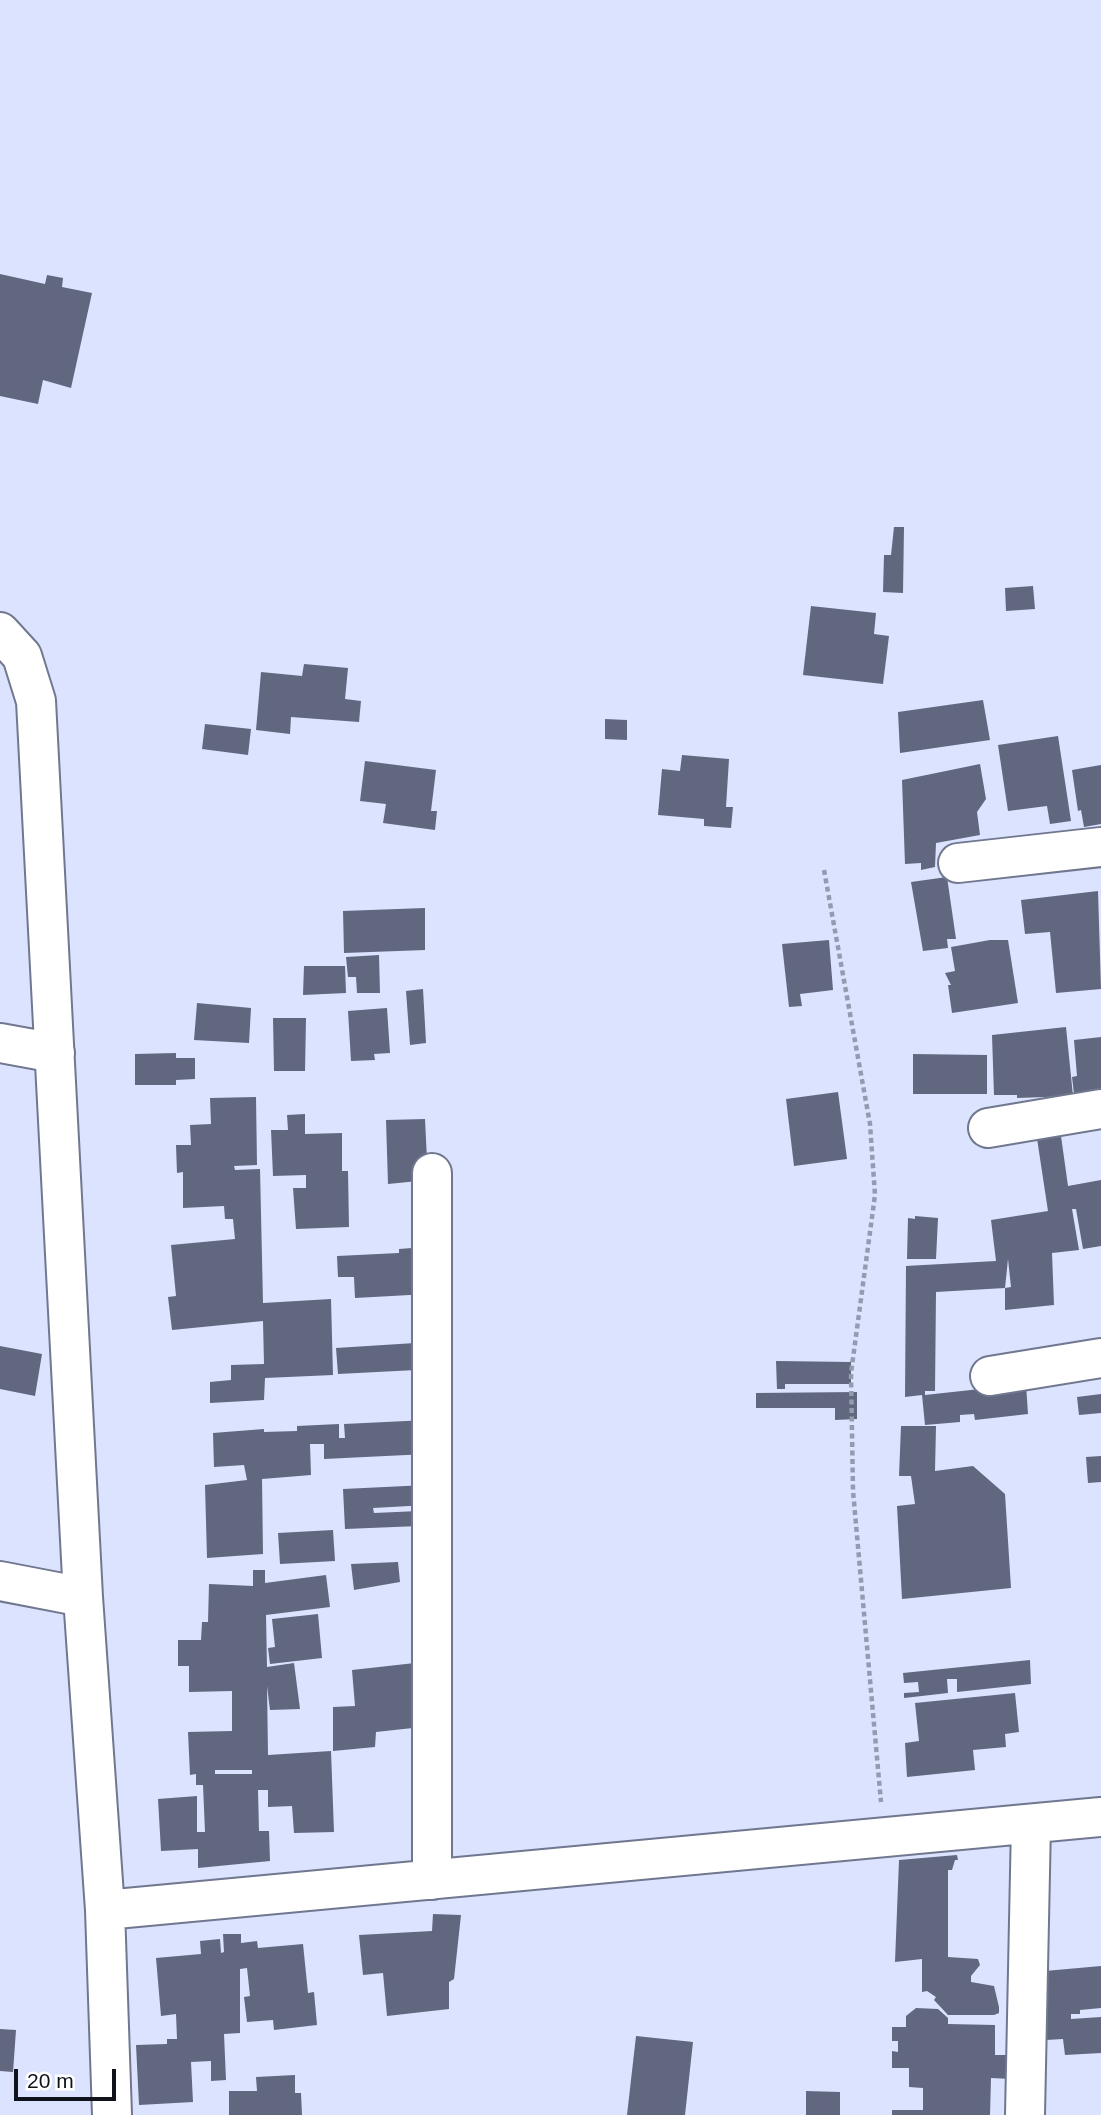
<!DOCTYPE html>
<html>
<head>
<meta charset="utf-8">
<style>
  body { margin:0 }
  #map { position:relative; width:1101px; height:2115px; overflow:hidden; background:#dbe3fe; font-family:Arial,sans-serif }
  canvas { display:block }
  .scale { position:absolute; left:14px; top:2069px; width:102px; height:32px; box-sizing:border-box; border:4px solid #11131c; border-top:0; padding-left:9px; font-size:21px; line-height:24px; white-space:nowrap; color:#11131c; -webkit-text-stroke:5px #fff; paint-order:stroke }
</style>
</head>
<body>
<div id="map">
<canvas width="1101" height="2115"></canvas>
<div class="scale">20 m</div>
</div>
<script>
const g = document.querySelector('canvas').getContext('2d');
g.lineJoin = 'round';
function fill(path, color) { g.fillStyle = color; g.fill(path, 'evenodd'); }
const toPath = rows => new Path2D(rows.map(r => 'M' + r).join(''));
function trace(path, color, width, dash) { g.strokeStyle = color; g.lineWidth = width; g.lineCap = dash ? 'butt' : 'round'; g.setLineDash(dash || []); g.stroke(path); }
fill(toPath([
  [0,274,45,284,47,275,63,278,62,287,92,293,71,388,43,380,38,404,0,396],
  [894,527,904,527,903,593,883,592,884,555,891,555],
  [1033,586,1035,609,1006,611,1005,588],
  [811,606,876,613,874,634,889,636,883,684,803,675],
  [304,664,348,668,345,699,361,701,359,722,291,717,290,734,256,730,261,672,302,676],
  [983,700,990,740,900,753,898,712],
  [605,719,627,720,627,740,605,739],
  [205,724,251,729,248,755,202,749],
  [1058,736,1071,821,1050,824,1047,806,1008,811,998,745],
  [682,755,729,759,726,807,733,807,731,828,704,826,704,819,658,815,662,769,680,771],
  [365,761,436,770,431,811,437,811,435,830,383,823,386,804,360,801],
  [980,764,986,799,977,812,980,835,936,843,935,867,921,870,921,863,905,864,902,780],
  [1101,765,1101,824,1084,827,1081,810,1078,811,1072,770],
  [947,877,956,939,947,939,948,948,923,951,911,882],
  [1098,891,1101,989,1056,993,1050,932,1025,934,1021,900],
  [425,908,425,950,344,953,343,911],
  [829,940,833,990,800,994,802,1006,789,1007,782,944],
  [990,940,1008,940,1018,1003,952,1013,948,985,951,985,945,973,955,971,951,947],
  [379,955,380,993,357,993,356,977,348,977,346,957],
  [304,966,345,966,346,993,303,995],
  [423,989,426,1043,410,1045,406,991],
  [197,1003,251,1008,249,1043,194,1040],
  [387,1008,390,1053,374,1054,375,1060,351,1061,348,1011],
  [273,1018,306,1018,305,1071,274,1071],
  [1066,1027,1073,1096,1017,1098,1017,1095,994,1095,992,1035],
  [1101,1037,1101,1090,1074,1094,1072,1077,1077,1076,1074,1040],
  [176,1053,176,1058,195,1058,195,1079,176,1080,176,1085,135,1085,135,1054],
  [913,1054,987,1055,987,1094,913,1094],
  [838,1092,847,1159,794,1166,786,1099],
  [256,1097,257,1165,234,1166,235,1170,260,1169,263,1303,331,1299,333,1375,265,1378,264,1400,210,1403,210,1382,231,1380,231,1365,264,1364,263,1321,172,1330,168,1297,176,1296,171,1245,235,1239,233,1219,225,1219,224,1206,183,1208,183,1172,177,1173,176,1145,191,1145,190,1125,211,1124,210,1098],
  [305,1114,305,1134,342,1133,342,1171,348,1171,349,1227,296,1229,293,1188,306,1188,306,1175,273,1176,271,1130,288,1130,287,1115],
  [425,1119,428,1180,388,1184,386,1120],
  [1060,1129,1068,1186,1101,1180,1101,1246,1083,1249,1076,1209,1072,1209,1079,1250,1052,1253,1054,1305,1005,1310,1005,1288,1011,1287,1008,1259,1005,1288,936,1292,935,1391,925,1391,925,1395,1026,1384,1028,1414,975,1420,974,1414,960,1415,960,1422,925,1425,922,1395,905,1397,906,1266,996,1261,991,1220,1048,1211,1036,1132],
  [915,1216,938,1218,936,1259,907,1259,908,1218,915,1219],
  [425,1247,428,1294,355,1298,354,1277,338,1277,337,1256,399,1253,399,1249],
  [415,1343,416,1370,338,1374,336,1348],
  [0,1346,42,1354,35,1396,0,1389],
  [776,1361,851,1362,851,1384,785,1384,785,1389,777,1389],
  [857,1392,857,1419,835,1420,835,1408,756,1408,756,1393],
  [1101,1394,1101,1413,1079,1415,1077,1397],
  [427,1420,427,1454,324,1459,324,1444,310,1444,311,1475,262,1479,263,1554,207,1558,205,1485,247,1480,244,1465,214,1467,213,1433,264,1429,264,1432,297,1431,297,1426,339,1424,339,1438,345,1438,344,1424],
  [901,1426,936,1426,935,1471,973,1466,1005,1494,1011,1588,902,1599,897,1506,915,1504,911,1476,899,1476],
  [1101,1456,1101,1482,1088,1483,1086,1457],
  [427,1485,427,1505,373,1508,374,1513,419,1511,419,1526,345,1529,343,1489],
  [333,1530,335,1561,280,1564,278,1533],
  [398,1562,400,1582,354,1590,351,1564],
  [253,1570,265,1570,265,1583,326,1575,330,1607,266,1615,267,1667,294,1663,300,1709,270,1710,267,1686,268,1755,331,1751,334,1832,294,1833,292,1806,268,1807,268,1790,258,1790,259,1831,269,1831,270,1861,198,1868,198,1849,161,1851,158,1799,197,1796,197,1832,205,1832,203,1785,196,1785,196,1774,190,1775,188,1732,232,1731,232,1691,189,1692,189,1666,178,1666,178,1640,201,1640,202,1622,208,1622,209,1584,253,1586],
  [215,1770,252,1770,252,1774,215,1774],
  [318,1614,322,1658,270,1664,268,1648,275,1647,272,1619],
  [1030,1660,1031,1684,957,1692,957,1679,947,1679,948,1693,904,1698,904,1693,919,1692,918,1682,904,1683,903,1673],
  [415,1663,431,1726,376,1732,375,1747,333,1751,333,1707,355,1706,352,1670],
  [1015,1693,1019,1732,1005,1734,1006,1747,973,1750,975,1770,907,1777,905,1743,919,1741,915,1703],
  [957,1855,958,1860,955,1860,952,1870,948,1870,948,1957,978,1959,980,1965,971,1976,971,1982,994,1986,999,2007,999,2013,994,2015,948,2015,934,2000,936,1997,927,1991,922,1992,922,1959,895,1962,899,1860],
  [433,1914,461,1915,454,1979,449,1982,449,2009,387,2016,383,1973,363,1975,359,1935,432,1931],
  [223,1934,241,1934,241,1943,257,1941,258,1948,303,1944,308,1993,314,1992,317,2025,274,2030,273,2020,247,2022,244,1997,250,1996,247,1968,240,1969,240,2033,224,2034,226,2080,211,2081,211,2061,191,2062,193,2102,139,2105,136,2045,167,2044,167,2039,177,2039,176,2014,161,2016,156,1958,201,1954,200,1941,220,1939,221,1953,224,1952],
  [1101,1966,1101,2008,1080,2010,1080,2014,1071,2014,1071,2019,1101,2017,1101,2053,1065,2055,1063,2039,1046,2040,1045,1971],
  [916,2008,938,2009,948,2018,948,2024,995,2025,995,2055,1012,2055,1011,2079,991,2078,990,2115,892,2115,892,2110,923,2110,923,2088,909,2087,909,2068,892,2068,892,2051,898,2052,898,2041,892,2041,892,2027,906,2027,906,2016],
  [0,2029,16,2030,13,2072,0,2071],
  [636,2036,693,2042,685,2115,627,2115],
  [295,2075,295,2093,301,2093,302,2115,229,2115,229,2091,257,2091,256,2077],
  [806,2091,840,2092,840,2115,806,2115]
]), '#61677e');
const minor = toPath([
  [0,632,22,656,36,701,83,1597,105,1910],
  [958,863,1101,847],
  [0,1043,55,1053],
  [988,1128,1101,1109],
  [432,1173,432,1880],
  [990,1376,1101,1358],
  [0,1581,83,1597],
  [112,2115,105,1910,1101,1817],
  [1025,2115,1031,1824]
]);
trace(minor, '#70778f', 42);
trace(toPath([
  [824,870,870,1124,875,1195,851,1373,853,1491,881,1802]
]), '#959baf', 4.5, [5, 3.5]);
trace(minor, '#fff', 38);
</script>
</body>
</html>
